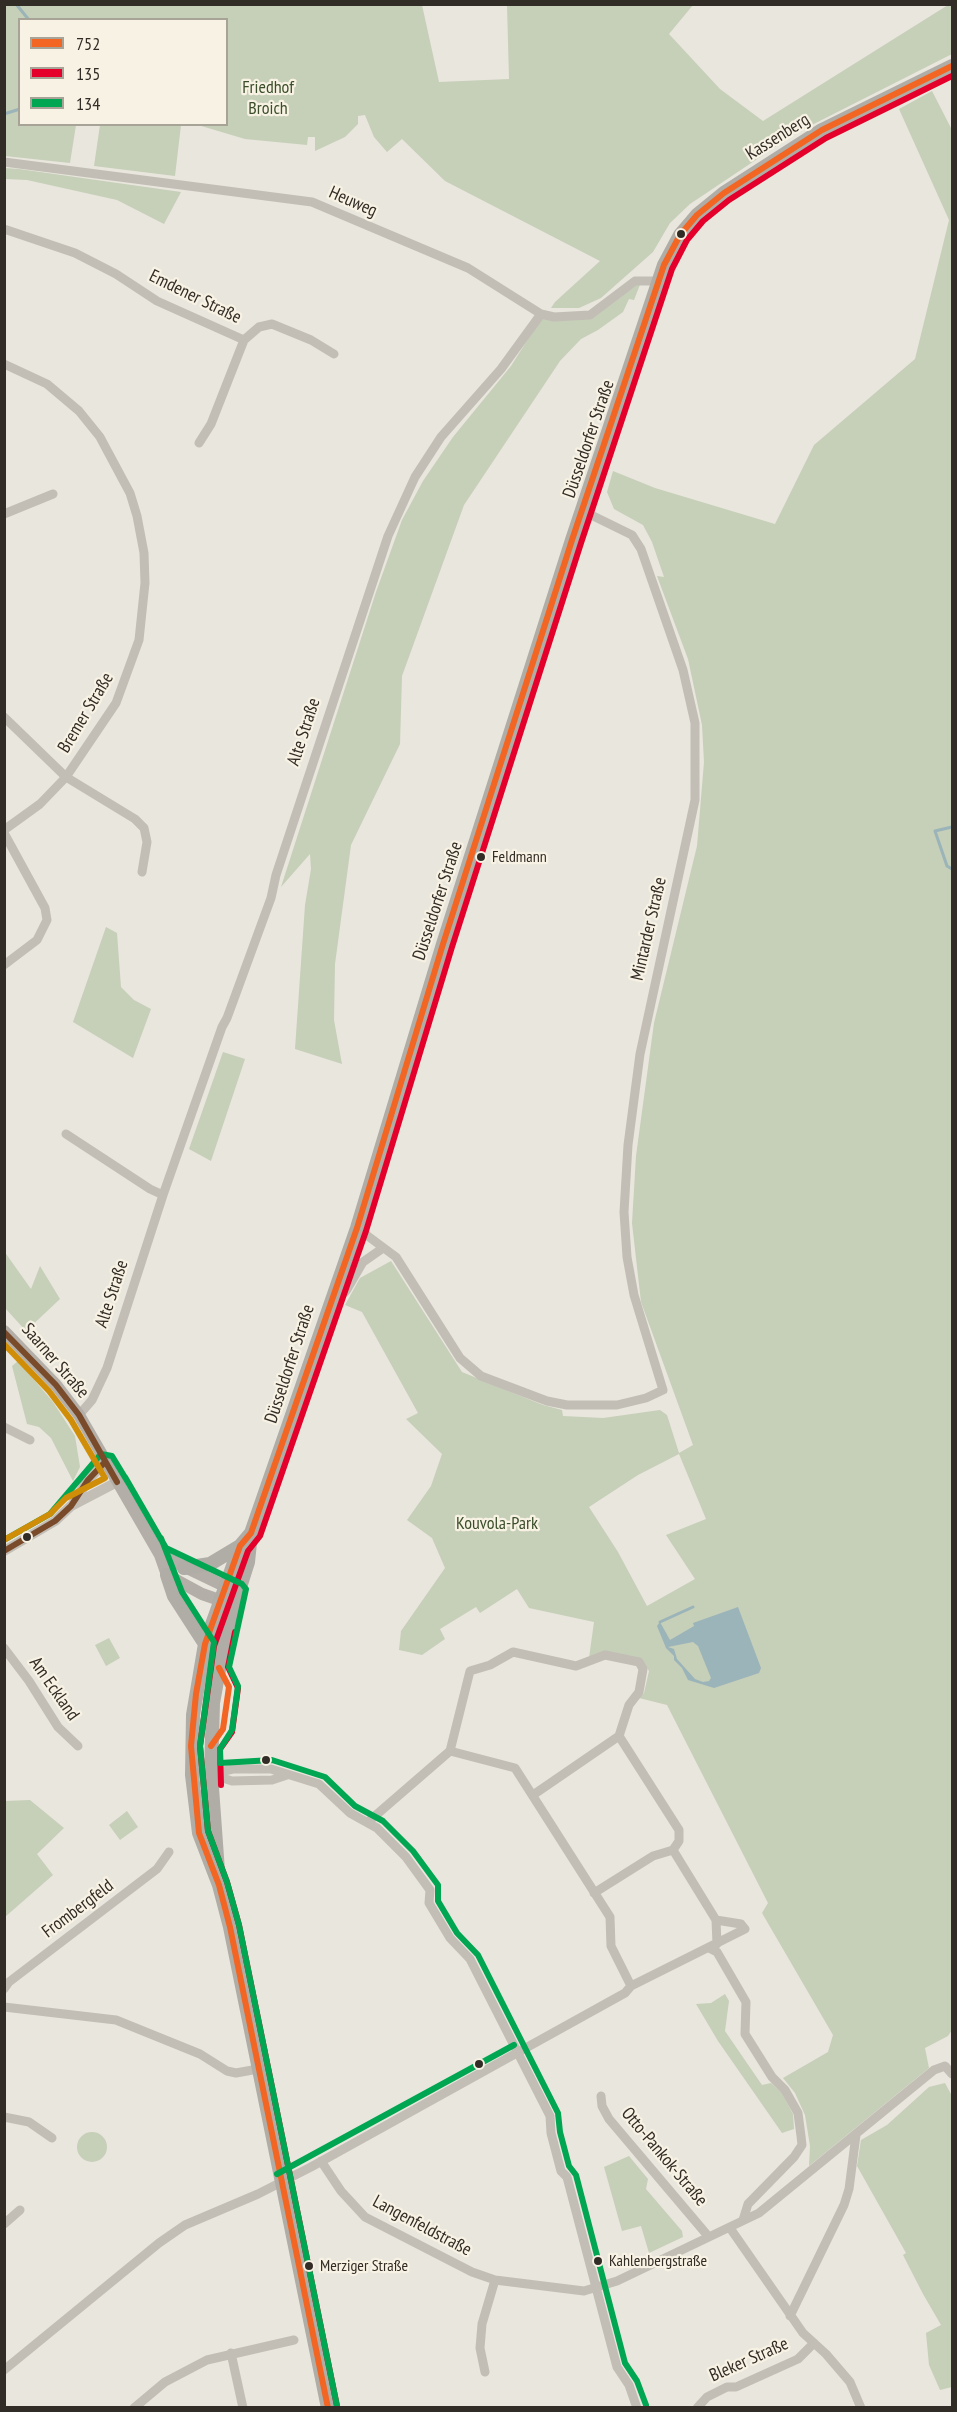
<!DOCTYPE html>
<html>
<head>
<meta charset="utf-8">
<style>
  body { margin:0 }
  #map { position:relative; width:957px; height:2412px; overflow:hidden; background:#e9e6dd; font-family:"PT Sans Narrow",sans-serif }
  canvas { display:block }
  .frame { position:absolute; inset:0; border:6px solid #322c26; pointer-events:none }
  .legend { position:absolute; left:18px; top:18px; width:210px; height:108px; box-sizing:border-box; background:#f7f2e3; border:2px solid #a8a397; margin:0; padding:8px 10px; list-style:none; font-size:18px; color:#322c26 }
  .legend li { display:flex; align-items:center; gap:12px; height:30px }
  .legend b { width:30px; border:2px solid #a8a397 }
</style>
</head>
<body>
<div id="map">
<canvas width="957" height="2412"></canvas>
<div class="frame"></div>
<ul class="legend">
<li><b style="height:8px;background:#f26522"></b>752</li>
<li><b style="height:8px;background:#e4002b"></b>135</li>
<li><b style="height:8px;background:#00a651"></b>134</li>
</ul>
</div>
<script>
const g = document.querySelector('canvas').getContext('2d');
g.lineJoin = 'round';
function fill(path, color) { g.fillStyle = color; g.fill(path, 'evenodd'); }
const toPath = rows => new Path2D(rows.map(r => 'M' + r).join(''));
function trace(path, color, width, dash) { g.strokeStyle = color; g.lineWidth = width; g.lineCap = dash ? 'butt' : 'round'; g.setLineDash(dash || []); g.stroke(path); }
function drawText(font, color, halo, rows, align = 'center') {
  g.font = font + ' "PT Sans Narrow",sans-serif'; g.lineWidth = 4.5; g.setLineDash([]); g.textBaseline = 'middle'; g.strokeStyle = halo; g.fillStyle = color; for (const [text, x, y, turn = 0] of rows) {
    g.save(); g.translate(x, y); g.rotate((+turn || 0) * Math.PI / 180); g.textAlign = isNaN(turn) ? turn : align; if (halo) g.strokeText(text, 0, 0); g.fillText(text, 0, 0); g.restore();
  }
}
fill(toPath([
  [5,4,422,5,439,82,509,79,507,5,693,5,669,34,720,89,763,121,948,5,952,5,952,54,796,133,690,204,670,223,653,252,601,298,579,308,551,308,555,302,600,261,445,181,402,139,387,152,374,137,365,115,358,116,358,124,345,137,315,151,315,137,308,137,307,145,245,139,198,125,226,124,226,20,20,20,20,124,76,125,70,163,5,156],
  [932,91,952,130,952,2030,948,2036,925,2048,929,2068,809,2166,810,2146,805,2115,795,2093,783,2078,828,2052,833,2035,762,1913,768,1903,667,1705,639,1698,644,1693,649,1671,642,1660,589,1658,594,1622,529,1608,517,1589,480,1613,476,1607,440,1629,445,1639,422,1655,399,1650,401,1631,445,1568,432,1538,407,1520,431,1486,442,1454,406,1419,418,1413,362,1312,345,1305,360,1278,391,1261,462,1372,543,1405,562,1410,563,1416,603,1418,660,1410,667,1415,679,1453,693,1445,641,1302,632,1223,636,1156,654,1023,697,846,704,762,702,725,688,659,657,576,664,577,652,542,643,525,614,509,607,492,613,471,655,488,775,524,814,445,915,359,949,220,899,109],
  [679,1454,706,1519,666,1535,695,1579,647,1606,618,1552,589,1507,638,1475],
  [100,125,181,125,175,176,94,166],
  [5,168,19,169,181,192,164,224,117,200,27,180,5,179],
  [641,282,634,300,629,299,623,312,598,330,581,339,560,361,464,505,402,676,400,744,351,845,335,964,334,1020,342,1064,295,1049,305,905,311,869,310,854,281,887,376,592,402,520,423,481,453,437,511,366,542,317,591,317],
  [106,927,117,933,121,987,134,1000,151,1009,133,1058,73,1022],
  [223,1052,245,1059,211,1161,189,1149],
  [4,1251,31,1289,40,1266,60,1299,26,1331,5,1308],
  [18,1361,53,1402,75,1436,80,1467,73,1481,51,1438,39,1427,27,1424,12,1366],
  [109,1638,120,1658,106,1666,95,1645],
  [30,1800,64,1828,37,1854,53,1875,5,1917,5,1801],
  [127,1811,138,1827,120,1840,109,1825],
  [725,1994,729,2001,725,2031,762,2085,771,2083,782,2093,793,2114,794,2129,782,2133,718,2041,696,2004,711,2003],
  [945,2083,952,2096,952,2387,940,2390,929,2365,926,2333,941,2325,923,2294,903,2255,906,2253,857,2166,861,2140,887,2125,929,2087],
  '77 2147a15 15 0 1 1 30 0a15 15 0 1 1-30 0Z',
  [629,2156,648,2179,646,2189,682,2231,683,2237,649,2253,641,2226,622,2231,604,2167]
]), '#c6cfb8');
fill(toPath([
  [738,1607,761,1668,759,1673,714,1688,688,1680,682,1668,674,1660,674,1656,666,1648,657,1626,660,1622,670,1640,694,1626,693,1623],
  [693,1642,698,1646,711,1678,709,1681,703,1682,695,1679,677,1659,674,1649,668,1647]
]), '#9bb4b9');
trace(toPath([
  [16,4,29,20],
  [4,114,20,109],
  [952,827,935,831,947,866,952,869],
  [660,1622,693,1607]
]), '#9bb4b9', 3);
trace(toPath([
  [4,162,312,202,468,268,541,314,554,317,590,315,635,281,660,281],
  [4,229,75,253,116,274,157,301,244,340],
  [4,364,47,384,79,411,100,437,130,493,137,516,144,553,145,583,139,640,116,703,66,777,40,804,4,830],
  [199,443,211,424,244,340,259,327,272,324,311,340,334,354],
  [4,514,53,494],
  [4,717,66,777,135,819,144,828,147,842,142,872],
  [4,833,45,908,47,920,37,940,4,965],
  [66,1134,150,1189,163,1195],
  [357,1228,396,1257,460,1358,481,1376,547,1401,567,1405,617,1405,646,1398,663,1390,634,1295,627,1257,624,1212,628,1145,640,1054,695,800,695,723,683,670,641,549,632,535,583,511],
  [333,1302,346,1291,363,1262,383,1248],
  [79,1415,92,1400,107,1368,163,1195,222,1027,227,1018,271,898,276,875,388,536,415,477,441,437,501,369,541,314],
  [4,1427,30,1440],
  [4,1648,29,1681,58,1727,78,1746],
  [450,1751,515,1768,610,1917,611,1946,631,1986],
  [192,1775,211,1774,233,1769,271,1769,319,1784,350,1813,377,1828,406,1857,430,1890,429,1903,450,1938,470,1959,550,2116,551,2133,561,2171,567,2177,617,2367,629,2385,637,2408],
  [213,1775,232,1781,272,1780,287,1775],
  [533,1795,619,1736],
  [368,1822,450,1751,470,1671,490,1665,513,1652,576,1666,605,1655,639,1662,643,1669,639,1692,629,1705,619,1736,679,1830,679,1841,673,1850,716,1920,717,1944],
  [594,1893,653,1856,673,1850],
  [709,1948,717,1952,746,2002,745,2034,772,2077,785,2090,798,2113,801,2136,802,2145,794,2157,748,2204,743,2220],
  [4,1989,9,1982,157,1869,169,1852],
  [4,2007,116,2020,200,2054,227,2071,236,2073,258,2069],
  [601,2096,602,2106,609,2119,708,2236],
  [4,2117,29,2122,52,2138],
  [321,2161,341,2191,365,2217,472,2272,495,2280,584,2291,617,2281,759,2213,934,2070,945,2066,952,2074],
  [4,2224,20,2210],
  [730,2228,803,2333,826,2354,850,2382,861,2408],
  [790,2316,844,2205,849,2189,856,2135],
  [231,2353,243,2408],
  [4,2370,159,2243,185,2225,258,2194,311,2167,625,1993,631,1986,745,1929,741,1924,716,1920],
  [485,2372,480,2348,482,2324,495,2280],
  [134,2408,165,2382,207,2360,294,2340],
  [697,2408,707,2397,727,2387,736,2387,798,2359,814,2343]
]), '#c2beb6', 9);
trace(toPath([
  [73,1504,88,1480,105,1462],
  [4,1551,55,1521,71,1506,117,1482]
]), '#c2beb6', 10);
trace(toPath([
  [4,1331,56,1385,79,1415,160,1555,167,1575,202,1594,228,1603],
  [160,1555,235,1591]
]), '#b3aea7', 12);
trace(toPath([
  [251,1533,240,1546,205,1644,193,1715,192,1775,199,1833,219,1885,230,1927,328,2408],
  [184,1568,210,1564,240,1546],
  [167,1575,174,1596,205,1644],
  [219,1885,211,1774,213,1703,226,1631,248,1562,251,1533,357,1228,443,944,572,540,664,265,680,235,697,215,724,193,822,130,952,66]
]), '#b0aca6', 14);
trace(toPath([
  [211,1746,223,1729,229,1687,219,1668],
  [328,2408,230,1927,219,1885,199,1833,191,1746,196,1694,205,1644,240,1546,251,1533,357,1228,443,944,572,540,664,265,680,235,697,215,724,193,822,130,952,66]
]), '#f26522', 6);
trace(toPath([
  [221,1785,220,1749,232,1732,238,1688,228,1667,235,1632],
  [337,2406,239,1925,227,1882,208,1831,200,1746,214,1646,248,1551,260,1536,366,1231,452,947,581,543,672,269,687,240,703,221,729,200,826,138,952,76]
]), '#e4002b', 6);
trace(toPath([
  [125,1477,166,1548,242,1584,246,1589,229,1667,238,1686,232,1730,220,1749,220,1763,272,1760,325,1777,355,1806,383,1821,413,1851,438,1885,438,1901,457,1933,478,1955,558,2113,560,2132,569,2166,576,2175,625,2363,637,2381,646,2405],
  [161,1538,182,1592,214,1642,200,1746,208,1831,227,1882,239,1925,337,2406],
  [4,1540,50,1514,101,1454,112,1456,129,1484],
  [277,2174,514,2045]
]), '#00a651', 6);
trace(toPath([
  [4,1332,56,1385,79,1415,117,1482],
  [4,1551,55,1521,71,1506,88,1480,105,1462]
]), '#7a4b2a', 6);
trace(toPath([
  [4,1344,49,1391,71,1420,105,1478,66,1498,50,1514,4,1540]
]), '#d08e08', 6);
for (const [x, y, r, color] of [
  [681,234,5,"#322c26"],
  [481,857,5,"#322c26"],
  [27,1537,5,"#322c26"],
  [266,1760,5,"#322c26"],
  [479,2064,5,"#322c26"],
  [598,2261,5,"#322c26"],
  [309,2266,5,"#322c26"]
]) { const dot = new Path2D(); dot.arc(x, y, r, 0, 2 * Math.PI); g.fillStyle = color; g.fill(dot); trace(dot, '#f7f2e3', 2); }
drawText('16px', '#322c26', '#f7f2e3', [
  ["Feldmann",492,857],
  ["Kahlenbergstraße",609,2261],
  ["Merziger Straße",320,2266]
], 'left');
drawText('18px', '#3b4e2b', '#f7f2e3', [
  ["Friedhof",268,88],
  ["Broich",268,109],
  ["Kouvola-Park",497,1524]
]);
drawText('18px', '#322c26', '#f7f2e3', [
  ["Kassenberg",778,137,-32],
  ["Heuweg",353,202,24],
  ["Emdener Straße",195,297,26],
  ["Düsseldorfer Straße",589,439,-71],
  ["Bremer Straße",86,713,-59],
  ["Alte Straße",304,732,-72],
  ["Düsseldorfer Straße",438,901,-72],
  ["Mintarder Straße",649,929,-77],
  ["Alte Straße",112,1294,-72],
  ["Saarner Straße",55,1361,49],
  ["Düsseldorfer Straße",290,1364,-72],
  ["Am Eckland",54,1689,55],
  ["Frombergfeld",78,1909,-37],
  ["Otto-Pankok-Straße",664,2157,50],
  ["Langenfeldstraße",422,2226,28],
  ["Bleker Straße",749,2360,-24]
]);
</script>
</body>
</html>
